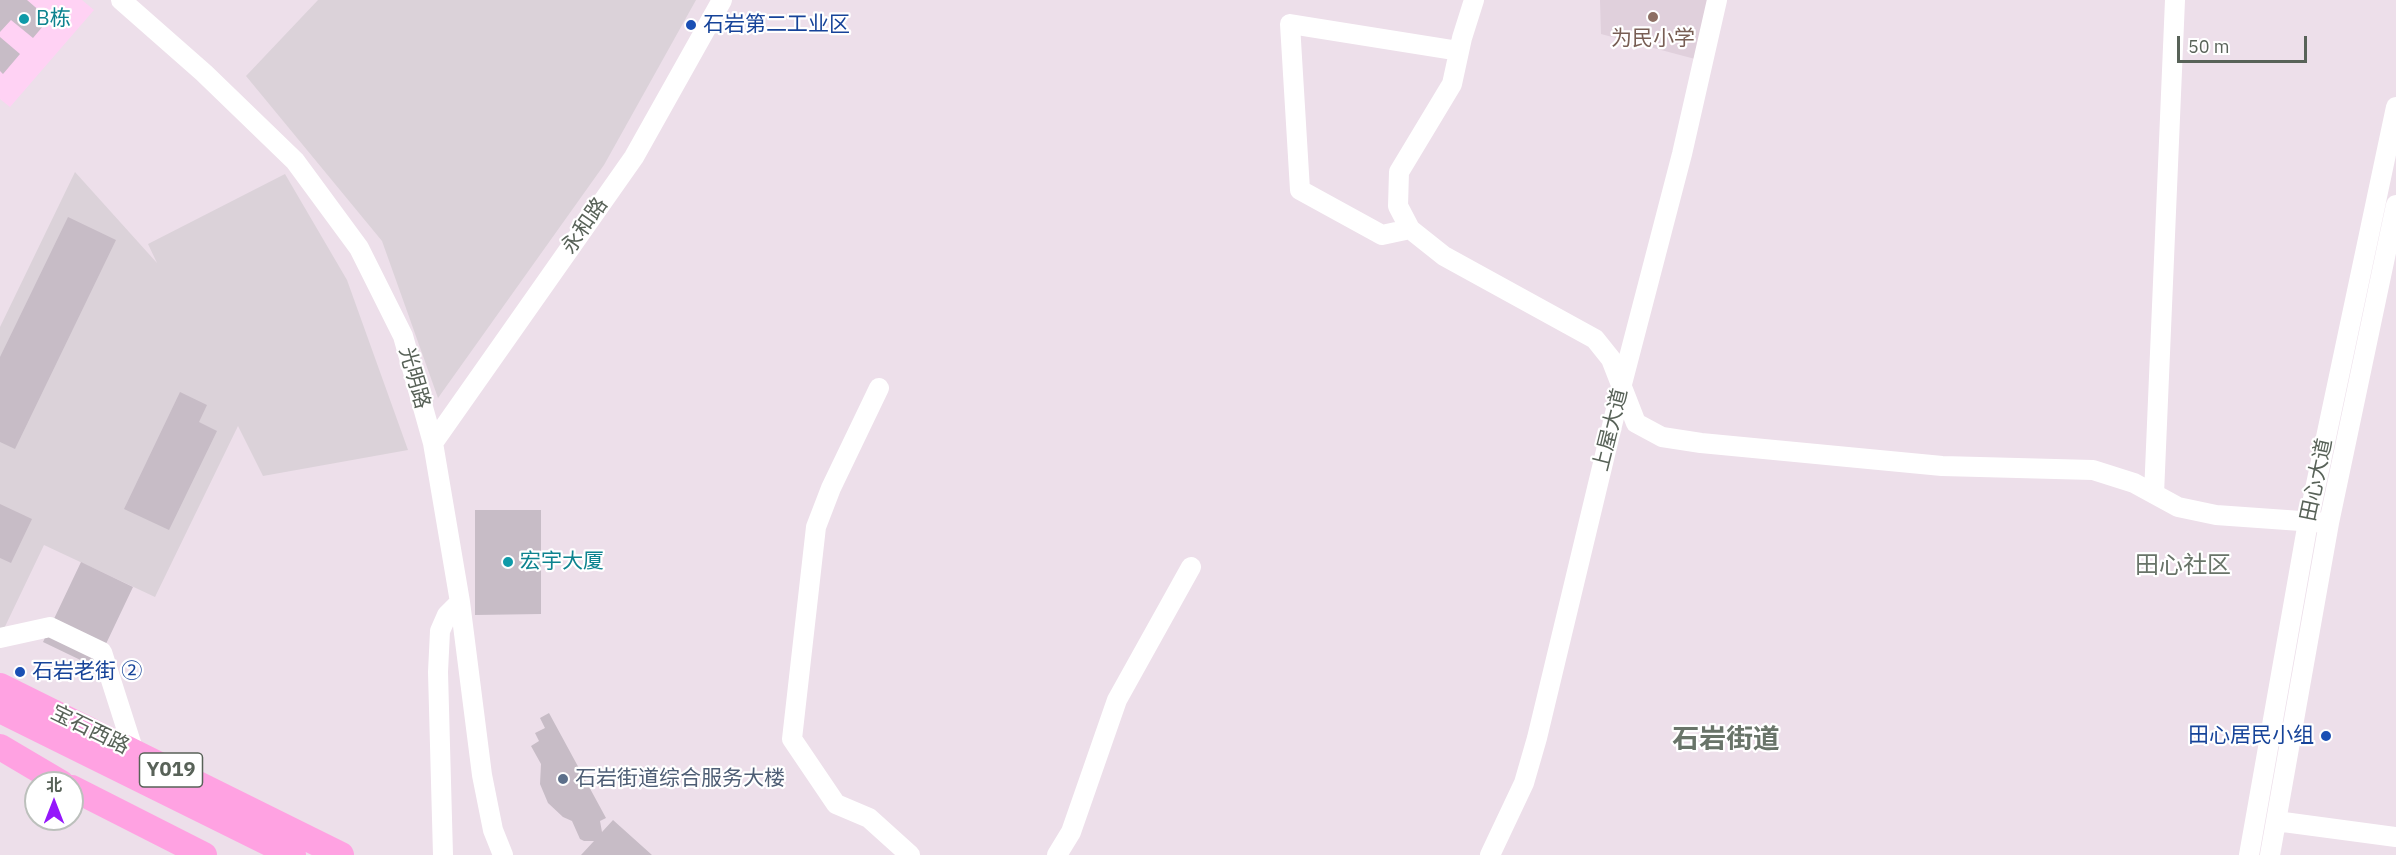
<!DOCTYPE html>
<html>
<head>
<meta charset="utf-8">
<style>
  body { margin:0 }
  #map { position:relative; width:2396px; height:855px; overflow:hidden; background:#eddfea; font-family:"IBM Plex Sans","Noto Sans SC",sans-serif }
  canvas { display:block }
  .north { position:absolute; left:24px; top:771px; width:60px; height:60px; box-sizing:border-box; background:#fff; border:2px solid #bcc0bc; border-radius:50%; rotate:0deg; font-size:16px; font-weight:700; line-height:24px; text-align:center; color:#586258 }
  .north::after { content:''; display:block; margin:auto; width:21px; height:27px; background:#9517fb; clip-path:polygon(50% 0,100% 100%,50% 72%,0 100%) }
  .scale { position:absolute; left:2177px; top:36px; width:130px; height:27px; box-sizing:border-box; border:3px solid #586258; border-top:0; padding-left:8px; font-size:18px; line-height:21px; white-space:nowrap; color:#586258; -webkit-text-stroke:4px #fff; paint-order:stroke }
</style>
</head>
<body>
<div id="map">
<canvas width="2396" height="855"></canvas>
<div class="north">北</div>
<div class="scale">50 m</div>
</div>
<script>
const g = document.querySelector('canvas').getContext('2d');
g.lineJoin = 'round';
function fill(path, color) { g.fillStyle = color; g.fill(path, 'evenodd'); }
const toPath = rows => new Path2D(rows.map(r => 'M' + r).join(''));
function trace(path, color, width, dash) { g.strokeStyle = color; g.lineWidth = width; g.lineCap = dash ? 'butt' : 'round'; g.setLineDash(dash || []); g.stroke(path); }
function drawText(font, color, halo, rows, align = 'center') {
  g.font = font + ' "IBM Plex Sans","Noto Sans SC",sans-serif'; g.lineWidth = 4.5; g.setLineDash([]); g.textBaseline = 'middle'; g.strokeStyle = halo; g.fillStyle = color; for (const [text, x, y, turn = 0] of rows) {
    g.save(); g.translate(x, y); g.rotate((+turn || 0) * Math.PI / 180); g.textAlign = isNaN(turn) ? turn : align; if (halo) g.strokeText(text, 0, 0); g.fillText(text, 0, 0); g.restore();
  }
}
fill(toPath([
  [0,0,82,0,94,10,10,107,0,99]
]), '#ffd2f4');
fill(toPath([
  [318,0,696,0,604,165,438,398,382,241,246,76],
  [75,172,157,263,148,244,285,174,347,280,408,450,263,476,238,426,155,597,44,545,0,637,0,327]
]), '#dbd2d9');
fill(toPath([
  [1600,0,1709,0,1695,59,1601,34]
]), '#e0d0dc');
fill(toPath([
  [0,0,27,0,49,19,33,38,11,20,0,32],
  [0,37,20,54,3,74,0,71],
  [68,217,116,240,15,449,0,442,0,357],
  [180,392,207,405,199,422,217,431,169,530,124,509],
  [0,504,32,519,11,563,0,558],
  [475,510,541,510,541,614,475,615],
  [81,562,133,587,95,667,43,642],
  [549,713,606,818,600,821,602,832,613,820,652,855,581,855,594,841,584,841,580,839,572,821,563,817,548,803,540,784,541,764,531,746,539,741,535,733,545,728,540,718]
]), '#c7bcc6');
trace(toPath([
  [121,0,204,73,295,161,359,248,403,336,433,443,460,602,482,775,493,830,503,855],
  [1474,0,1462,38,1452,84,1399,172,1398,206,1410,229,1444,256,1595,339,1611,359,1636,423,1662,437,1701,443,1942,466,2093,470,2134,483,2178,507,2216,515,2329,523],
  [1410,229,1382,235,1300,190,1290,24,1459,51],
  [879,388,831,488,816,527,792,739,836,804,869,818,910,855],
  [433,443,634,157,722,0],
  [2154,494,2175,0],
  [0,638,50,627,102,652,134,752],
  [2276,821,2396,837],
  [443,855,438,672,440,631,447,615,460,602],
  [1057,855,1071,832,1117,700,1191,567],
  [1490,855,1524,783,1537,738,1622,384,1682,154,1717,0],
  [2249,855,2308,522,2396,107],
  [2270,855,2329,523,2396,205]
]), '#fff', 20);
trace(toPath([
  [0,686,341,855],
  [0,710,293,855],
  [0,747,61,783],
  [72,788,204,855]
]), '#ffa2e2', 26);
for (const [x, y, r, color] of [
  [1653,17,6,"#8d6e63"],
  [24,19,6,"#0f9aa8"],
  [691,25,6,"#1a4fb4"],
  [508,562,6,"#0f9aa8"],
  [20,672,6,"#1a4fb4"],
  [2326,736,6,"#1a4fb4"],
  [563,779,6,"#5c6f8a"]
]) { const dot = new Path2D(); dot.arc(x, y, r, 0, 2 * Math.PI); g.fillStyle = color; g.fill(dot); trace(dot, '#fff', 2); }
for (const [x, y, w] of [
  [171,770,63]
]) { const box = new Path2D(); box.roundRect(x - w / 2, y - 17, w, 34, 4.5); g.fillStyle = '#fff'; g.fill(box); trace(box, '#586258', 1.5); }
drawText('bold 20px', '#586258', null, [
  ["Y019",171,770]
]);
drawText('21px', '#0d838f', '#fff', [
  ["B栋",36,19],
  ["宏宇大厦",520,562]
], 'left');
drawText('21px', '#164399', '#fff', [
  ["石岩第二工业区",703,25],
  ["石岩老街 ②",32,672],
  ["田心居民小组",2314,736,"right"]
], 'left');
drawText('21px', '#785e54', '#fff', [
  ["为民小学",1653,39]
]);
drawText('21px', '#586258', '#fff', [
  ["永和路",585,226,-55],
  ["光明路",414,378,74],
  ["上屋大道",1611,430,-76],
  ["田心大道",2317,480,-78],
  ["宝石西路",90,730,26]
]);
drawText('21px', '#4e5e75', '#fff', [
  ["石岩街道综合服务大楼",575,779]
], 'left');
drawText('24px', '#697469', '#fff', [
  ["田心社区",2183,566]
]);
drawText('bold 27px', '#697469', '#fff', [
  ["石岩街道",1726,740]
]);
</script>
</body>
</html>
